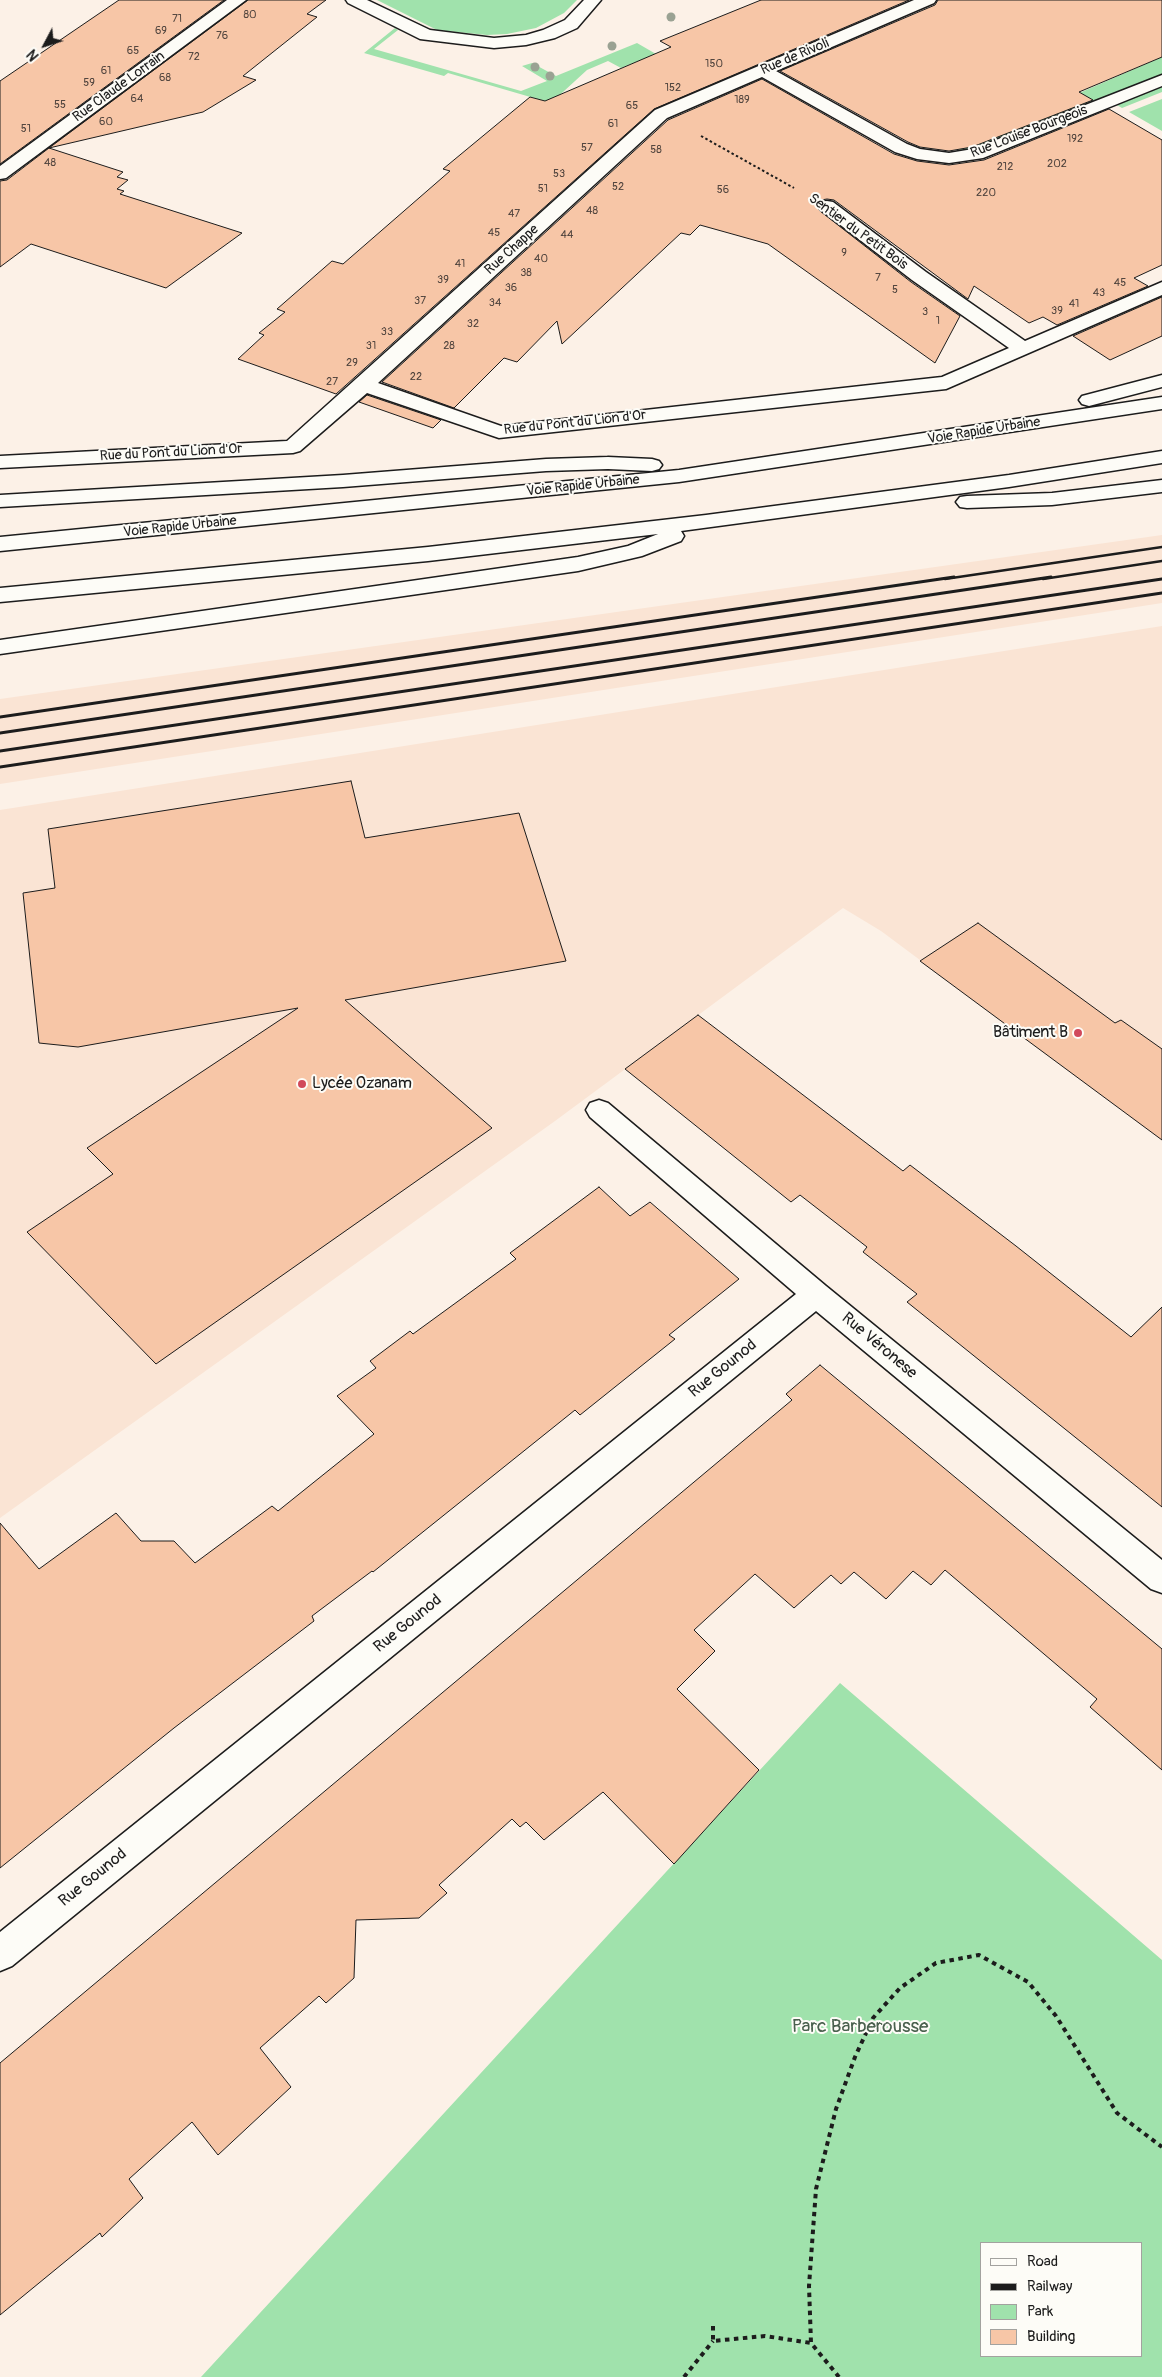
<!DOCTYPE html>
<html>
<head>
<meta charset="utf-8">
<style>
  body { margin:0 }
  #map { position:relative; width:1162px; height:2377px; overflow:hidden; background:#fcf1e7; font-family:Pangolin,sans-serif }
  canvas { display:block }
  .legend { position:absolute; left:980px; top:2242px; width:162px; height:115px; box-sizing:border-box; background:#fdfcf7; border:1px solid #a3a29f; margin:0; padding:6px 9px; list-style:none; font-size:15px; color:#1c1c1c }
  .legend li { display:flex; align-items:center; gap:10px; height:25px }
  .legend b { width:25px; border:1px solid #a3a29f }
  .north { position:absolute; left:20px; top:20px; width:50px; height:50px; -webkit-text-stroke:4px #fdfcf7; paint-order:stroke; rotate:230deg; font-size:14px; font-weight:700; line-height:20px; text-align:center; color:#1c1c1c }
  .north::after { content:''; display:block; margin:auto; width:18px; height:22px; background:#1c1c1c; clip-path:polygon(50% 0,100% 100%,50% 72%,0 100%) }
</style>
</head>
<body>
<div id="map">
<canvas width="1162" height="2377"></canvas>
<ul class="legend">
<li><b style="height:6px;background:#fdfcf7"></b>Road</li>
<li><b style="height:6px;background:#1c1c1c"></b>Railway</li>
<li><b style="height:14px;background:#a0e2ac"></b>Park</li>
<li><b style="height:14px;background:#f7c6a7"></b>Building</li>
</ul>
<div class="north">N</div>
</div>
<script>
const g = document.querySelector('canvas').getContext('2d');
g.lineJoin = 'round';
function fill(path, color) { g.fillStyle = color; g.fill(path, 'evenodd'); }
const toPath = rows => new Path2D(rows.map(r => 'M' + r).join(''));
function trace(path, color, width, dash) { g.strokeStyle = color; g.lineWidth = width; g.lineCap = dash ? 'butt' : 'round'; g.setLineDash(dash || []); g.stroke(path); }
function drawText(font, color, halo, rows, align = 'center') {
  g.font = font + ' Pangolin,sans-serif'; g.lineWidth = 4; g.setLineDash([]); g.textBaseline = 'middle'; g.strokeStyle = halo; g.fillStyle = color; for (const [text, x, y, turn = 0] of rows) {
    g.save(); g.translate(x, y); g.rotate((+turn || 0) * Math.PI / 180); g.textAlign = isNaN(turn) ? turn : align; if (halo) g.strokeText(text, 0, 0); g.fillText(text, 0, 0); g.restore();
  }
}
fill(toPath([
  [1162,535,1162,603,0,784,0,699],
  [1162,626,1162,1140,881,931,843,908,555,1121,0,1518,0,810]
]), '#fae4d4');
fill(toPath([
  [377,0,577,0,564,13,536,28,507,34,487,35,437,30],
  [395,28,398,30,374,49,521,91,547,81,522,66,532,63,556,76,637,43,656,54,621,68,608,61,587,70,551,103,448,73,444,76,364,53],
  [1162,57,1162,74,972,150,959,153,956,151,982,140,978,137],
  [1162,85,1162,92,1122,108,1115,104],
  [1162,99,1162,131,1129,112],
  [840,1683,1162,1960,1162,2377,201,2377],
  [981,2243,1141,2243,1141,2356,981,2356]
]), '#a0e2ac');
const building = toPath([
  [119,0,224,0,0,164,0,81,119,0],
  [248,0,326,0,307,14,317,17,243,76,256,80,203,112,49,148,248,0],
  [761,0,909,0,654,109,336,394,238,359,264,335,259,333,285,312,277,309,332,261,343,264,450,171,443,169,530,97,545,101,671,47,660,41,761,0],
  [938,0,1162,0,1162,57,1079,92,1093,100,972,147,949,151,920,147,908,142,780,71,935,5,938,0],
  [762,79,894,154,917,161,949,165,984,160,1109,109,1162,140,1162,265,1134,278,1148,286,1057,325,1043,317,1029,323,974,286,968,299,834,200,827,199,821,200,816,205,820,211,911,282,960,316,935,363,768,244,700,225,690,235,681,233,562,344,557,321,517,362,504,358,454,408,382,382,668,120,762,79],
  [49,148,123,172,117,177,128,180,117,189,124,191,120,194,242,233,166,288,31,244,0,267,0,181,7,180,49,148],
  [1162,297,1162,336,1110,360,1073,336,1162,297],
  [367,395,441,420,433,428,359,402,367,395],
  [351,781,365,838,519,813,566,961,345,1000,492,1128,156,1364,27,1232,113,1174,87,1148,298,1008,78,1047,39,1043,23,893,55,888,48,829,351,781],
  [978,923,1115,1023,1121,1020,1162,1049,1162,1140,920,961,978,923],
  [698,1015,903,1171,910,1165,1016,1246,1131,1337,1162,1307,1162,1507,907,1302,917,1294,863,1252,867,1247,800,1195,791,1202,625,1069,698,1015],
  [599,1187,630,1216,650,1202,739,1279,669,1335,675,1339,580,1415,575,1410,373,1572,372,1571,312,1616,314,1621,174,1728,0,1868,0,1523,39,1569,116,1513,141,1541,174,1541,195,1563,272,1506,278,1511,374,1434,337,1396,376,1368,370,1361,410,1331,413,1334,516,1259,510,1253,599,1187],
  [820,1365,1162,1649,1162,1770,1090,1707,1097,1699,945,1570,931,1585,913,1571,886,1599,854,1572,841,1584,831,1575,794,1608,755,1574,694,1630,715,1651,677,1689,759,1770,674,1864,603,1792,544,1840,526,1822,520,1827,512,1819,439,1885,447,1893,419,1918,356,1920,354,1978,326,2003,319,1996,260,2048,291,2087,218,2155,192,2122,129,2179,143,2198,102,2237,100,2233,0,2315,0,2063,792,1400,786,1394,820,1365]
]);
fill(building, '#f7c6a7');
trace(building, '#1c1c1c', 1);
const service = toPath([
  [346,0,367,0,430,30,494,38,526,35,543,30,565,20,584,0,601,0,577,28,555,38,526,45,494,48,420,39,348,3,346,0]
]);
const minor = toPath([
  [227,0,246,0,6,178,0,179,0,166,227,0],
  [914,0,936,0,934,3,776,71,907,144,920,149,949,153,973,149,1162,75,1162,86,983,158,949,163,917,159,895,152,762,77,667,118,378,383,501,426,942,377,1009,348,912,280,821,210,818,206,821,202,827,201,833,202,926,272,1025,341,1162,282,1162,295,946,389,499,438,367,393,300,451,293,453,0,468,0,456,287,441,655,110,914,0],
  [599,1100,608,1103,826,1286,1162,1560,1162,1593,1151,1589,816,1311,12,1966,0,1971,0,1932,796,1294,590,1117,586,1110,590,1103,599,1100]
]);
const trunk = toPath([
  [1162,375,1162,387,1089,406,1082,404,1079,400,1082,396,1162,375],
  [1162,397,1162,409,679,482,0,551,0,537,679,470,1162,397],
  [1162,451,1162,463,1009,487,681,531,684,536,681,541,642,556,578,571,0,654,0,640,578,557,628,546,658,534,428,561,0,602,0,588,428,547,706,515,1009,475,1162,451],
  [608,457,652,459,659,461,662,465,659,469,652,471,608,469,546,471,343,487,0,507,0,495,343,475,546,459,608,457],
  [1162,480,1162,492,1052,505,967,508,960,507,956,502,960,497,967,496,1052,493,1162,480]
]);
trace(service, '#1c1c1c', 3);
trace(minor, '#1c1c1c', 3);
trace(trunk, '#1c1c1c', 3);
trace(toPath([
  [701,136,794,188]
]), '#1c1c1c', 2, [2.5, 2.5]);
trace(toPath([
  [713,2326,713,2341,765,2336,811,2343],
  [684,2377,713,2341],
  [839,2377,811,2343,809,2286,816,2189,836,2109,855,2057,873,2018,900,1988,936,1963,979,1955,1028,1982,1056,2016,1117,2113,1162,2147]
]), '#1c1c1c', 4, [4.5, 4.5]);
fill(service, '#fdfcf7');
fill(minor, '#fdfcf7');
fill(trunk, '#fdfcf7');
trace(toPath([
  [945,579,1162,547],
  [1043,579,1162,561]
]), '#1c1c1c', 2.5);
trace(toPath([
  [0,717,954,577],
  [0,733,1051,577],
  [0,751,1162,579],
  [0,767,1162,593]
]), '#1c1c1c', 3);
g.fillStyle = '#9aa293';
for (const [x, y] of [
  [671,17],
  [612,46],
  [535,67],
  [550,76]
]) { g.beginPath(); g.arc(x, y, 4.5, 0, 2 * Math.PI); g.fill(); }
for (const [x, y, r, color] of [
  [1078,1033,5,"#d1495b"],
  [302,1084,5,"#d1495b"]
]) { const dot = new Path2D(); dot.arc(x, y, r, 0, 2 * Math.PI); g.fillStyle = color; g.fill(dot); trace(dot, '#fdfcf7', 2); }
drawText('11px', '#53463f', null, [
  ["80",250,15],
  ["71",177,19],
  ["69",161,31],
  ["76",222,36],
  ["65",133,51],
  ["72",194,57],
  ["150",714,64],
  ["61",106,71],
  ["68",165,78],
  ["59",89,83],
  ["152",673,88],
  ["64",137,99],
  ["189",742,100],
  ["55",60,105],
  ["65",632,106],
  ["60",106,122],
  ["61",613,124],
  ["51",26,129],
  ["192",1075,139],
  ["57",587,148],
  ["58",656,150],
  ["48",50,163],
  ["202",1057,164],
  ["212",1005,167],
  ["53",559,174],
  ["52",618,187],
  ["51",543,189],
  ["56",723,190],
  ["220",986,193],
  ["48",592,211],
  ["47",514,214],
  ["45",494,233],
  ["44",567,235],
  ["9",844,253],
  ["40",541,259],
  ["41",460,264],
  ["38",526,273],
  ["7",878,278],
  ["39",443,280],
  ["45",1120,283],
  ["36",511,288],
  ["5",895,290],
  ["43",1099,293],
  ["37",420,301],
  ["34",495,303],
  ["41",1074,304],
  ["39",1057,311],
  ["3",925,312],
  ["1",938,321],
  ["32",473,324],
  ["33",387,332],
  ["31",371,346],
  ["28",449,346],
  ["29",352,363],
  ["22",416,377],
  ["27",332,382]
]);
drawText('14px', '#1c1c1c', '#fdfcf7', [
  ["Rue de Rivoli",795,57,-23],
  ["Rue Claude Lorrain",119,87,-36],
  ["Rue Louise Bourgeois",1029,132,-21],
  ["Sentier du Petit Bois",858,232,36],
  ["Rue Chappe",512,250,-42],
  ["Rue du Pont du Lion d'Or",575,423,-6],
  ["Voie Rapide Urbaine",984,431,-9],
  ["Rue du Pont du Lion d'Or",171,453,-3],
  ["Voie Rapide Urbaine",583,486,-6],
  ["Voie Rapide Urbaine",180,527,-6]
]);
drawText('16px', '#1c1c1c', '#fdfcf7', [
  ["Bâtiment B",1068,1033],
  ["Lycée Ozanam",312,1084,"left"]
], 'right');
drawText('16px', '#1c1c1c', '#fdfcf7', [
  ["Rue Véronese",879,1346,40],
  ["Rue Gounod",723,1369,-39],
  ["Rue Gounod",408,1624,-39],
  ["Rue Gounod",93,1878,-39]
]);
drawText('19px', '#4a614e', '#fdfcf7', [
  ["Parc Barberousse",860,2027]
]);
</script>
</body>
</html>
